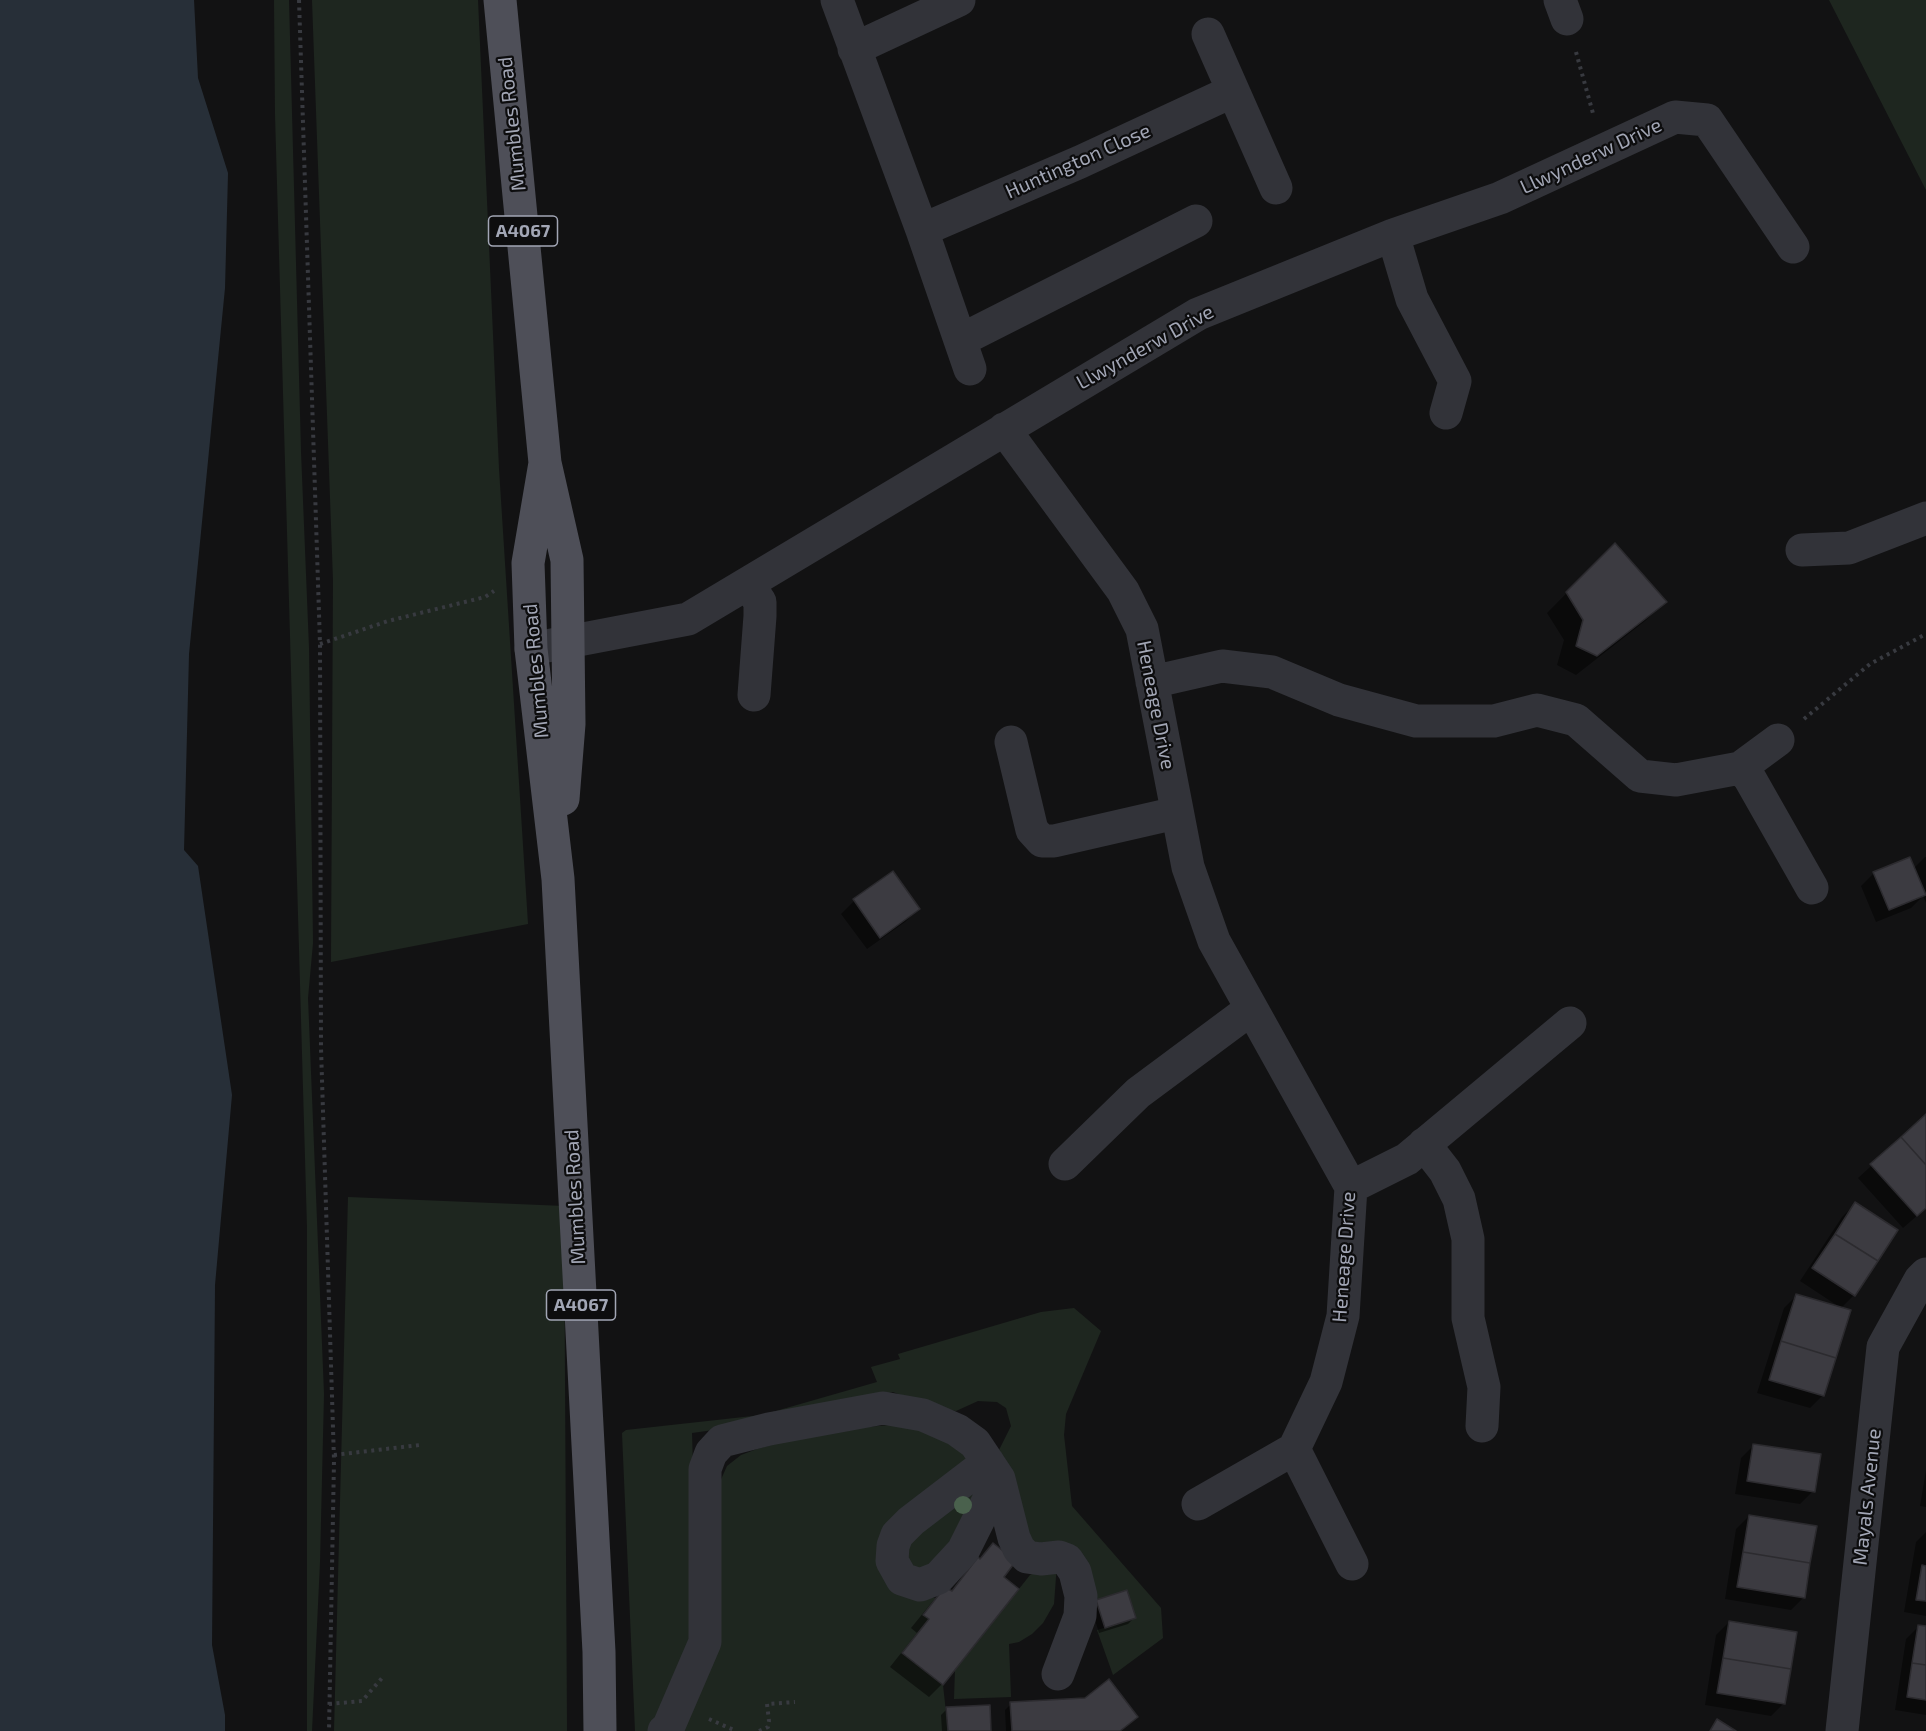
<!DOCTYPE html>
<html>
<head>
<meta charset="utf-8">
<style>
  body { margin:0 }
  canvas { display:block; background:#121213 }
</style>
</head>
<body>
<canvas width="1926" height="1731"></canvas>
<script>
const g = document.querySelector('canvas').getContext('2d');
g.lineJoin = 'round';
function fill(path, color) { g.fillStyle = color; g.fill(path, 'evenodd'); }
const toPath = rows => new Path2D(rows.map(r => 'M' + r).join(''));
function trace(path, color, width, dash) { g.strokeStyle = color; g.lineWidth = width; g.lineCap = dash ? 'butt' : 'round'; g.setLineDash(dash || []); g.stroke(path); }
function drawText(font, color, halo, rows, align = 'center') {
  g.font = font + ' "Exo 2",sans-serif'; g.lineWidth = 4.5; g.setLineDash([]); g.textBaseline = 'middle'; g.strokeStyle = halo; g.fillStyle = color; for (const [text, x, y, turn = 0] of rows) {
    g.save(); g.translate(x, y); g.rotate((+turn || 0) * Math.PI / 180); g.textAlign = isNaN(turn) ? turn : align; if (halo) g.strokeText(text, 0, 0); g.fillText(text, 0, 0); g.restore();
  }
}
fill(toPath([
  [274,0,289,0,301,452,309,648,313,943,308,998,324,1394,320,1562,312,1731,307,1731,307,1227,275,114],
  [312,0,478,0,499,469,528,924,331,962,333,580],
  [1829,0,1926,0,1926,190],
  [348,1197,564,1206,567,1731,334,1731],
  [1074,1308,1101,1331,1066,1414,1064,1435,1072,1506,1161,1608,1163,1638,1113,1675,1097,1630,1136,1618,1127,1591,1096,1600,1034,1549,999,1450,1011,1426,1006,1408,997,1402,978,1401,956,1411,934,1408,893,1392,763,1423,692,1433,698,1640,650,1731,635,1731,622,1433,626,1430,762,1415,877,1382,871,1367,900,1359,898,1354,1041,1312],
  [902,1424,922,1429,963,1451,977,1466,892,1527,915,1596,937,1598,923,1615,929,1619,902,1653,943,1685,948,1731,674,1731,719,1484,727,1466,741,1455,757,1449,820,1431],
  [969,1481,981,1494,931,1571,914,1576,904,1544],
  [1057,1563,1054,1604,1043,1623,1032,1634,1019,1642,1009,1644,1011,1697,954,1699,955,1670,1030,1575]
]), '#1e261f');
fill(toPath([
  [0,0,194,0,198,78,228,173,225,288,189,654,184,850,198,866,232,1095,215,1285,212,1645,225,1715,225,1731,0,1731]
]), '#272f38');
fill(toPath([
  [1614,545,1665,602,1645,621,1576,675,1557,665,1564,640,1547,613],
  [1925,857,1926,857,1926,903,1923,896,1911,908,1876,922,1861,886,1874,873,1913,869],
  [854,901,918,909,905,922,867,949,841,914],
  [1926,1116,1926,1208,1903,1228,1858,1178],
  [1855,1204,1854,1295,1841,1308,1800,1281,1842,1217],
  [1797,1295,1823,1395,1810,1408,1757,1393,1784,1308],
  [1754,1445,1813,1491,1800,1504,1735,1494,1741,1458],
  [1926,1470,1926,1507,1920,1506],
  [1749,1516,1804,1597,1791,1610,1725,1599,1736,1529],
  [1926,1532,1926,1616,1904,1612,1916,1542],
  [993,1545,1002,1577,1017,1589,942,1684,929,1697,890,1667,917,1633,911,1628,933,1601,945,1589,950,1592,966,1572],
  [1097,1601,1134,1618,1128,1624,1099,1633,1091,1607],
  [1729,1622,1784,1703,1771,1716,1705,1705,1716,1635],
  [1919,1626,1926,1627,1926,1715,1895,1710,1906,1639],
  [1011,1704,1136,1717,1120,1731,1006,1731,1005,1710],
  [947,1709,990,1731,942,1731,941,1715]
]), '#0007');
const building = toPath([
  [1615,543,1667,602,1597,656,1576,646,1583,620,1566,592,1615,543],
  [1910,857,1926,895,1889,910,1873,872,1910,857],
  [893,871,920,909,880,938,853,899,893,871],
  [1926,1114,1926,1165,1901,1137,1926,1114],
  [1901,1137,1926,1165,1926,1208,1917,1216,1870,1164,1901,1137],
  [1855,1202,1898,1230,1878,1261,1835,1234,1855,1202],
  [1835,1234,1878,1261,1855,1296,1812,1268,1835,1234],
  [1796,1294,1851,1310,1836,1358,1781,1341,1796,1294],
  [1781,1341,1836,1358,1824,1396,1769,1380,1781,1341],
  [1753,1444,1821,1454,1815,1492,1747,1481,1753,1444],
  [1749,1515,1817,1526,1810,1563,1743,1552,1749,1515],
  [993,1543,1016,1561,1004,1577,1019,1589,943,1685,902,1653,929,1619,923,1615,945,1587,952,1591,978,1557,980,1559,993,1543],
  [1743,1552,1810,1563,1805,1598,1737,1587,1743,1552],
  [1922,1565,1926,1566,1926,1601,1916,1600,1922,1565],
  [1127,1590,1136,1618,1105,1628,1096,1600,1127,1590],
  [1729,1621,1797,1632,1791,1669,1723,1658,1729,1621],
  [1918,1625,1926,1626,1926,1665,1912,1663,1918,1625],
  [1723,1658,1791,1669,1785,1704,1717,1693,1723,1658],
  [1912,1663,1926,1665,1926,1700,1907,1697,1912,1663],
  [1109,1679,1138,1717,1120,1731,1012,1731,1010,1702,1085,1698,1109,1679],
  [990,1705,991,1731,948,1731,946,1707,990,1705],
  [1717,1719,1736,1731,1710,1731,1717,1719]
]);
fill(building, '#3c3b41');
trace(building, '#2c2b2f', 1.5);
trace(toPath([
  [299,0,320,644,321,1048,334,1460,329,1731],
  [1576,52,1594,117],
  [320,644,388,621,485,597,494,591],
  [1804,719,1870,664,1926,634],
  [334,1455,420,1445],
  [329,1704,362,1701,382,1678],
  [709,1719,736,1731],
  [759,1731,768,1727,769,1721,767,1704,795,1702]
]), '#383a40', 4, [3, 4.5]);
trace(toPath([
  [837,0,922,230,970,369],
  [1560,0,1567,19],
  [1208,34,1276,188],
  [854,49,959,0],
  [922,230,1080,162,1233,91],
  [1393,235,1412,299,1455,381,1446,413],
  [961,340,1196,221],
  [1004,429,1123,591,1142,629,1188,867,1214,941,1351,1187,1343,1316,1326,1382,1294,1449,1352,1564],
  [1802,550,1849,548,1926,518],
  [748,584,760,602,760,616,754,695],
  [531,649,688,619,1198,314,1393,235,1500,198,1675,117,1707,120,1793,247],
  [1152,682,1222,666,1272,672,1339,700,1416,721,1494,721,1537,710,1576,720,1640,776,1676,780,1740,768,1749,777,1812,888],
  [1011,742,1032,830,1042,841,1054,841,1176,813],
  [1740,768,1778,740],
  [1424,1144,1445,1171,1459,1199,1468,1239,1468,1318,1484,1387,1482,1426],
  [1065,1164,1138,1093,1251,1009],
  [1351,1187,1407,1159,1570,1023],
  [988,1462,911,1521,897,1535,893,1546,892,1561,902,1579,920,1585,938,1578,963,1551,999,1479],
  [1198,1504,1294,1449],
  [664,1731,668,1728,705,1642,705,1469,711,1453,722,1441,769,1429,883,1408,923,1415,957,1430,975,1443,999,1479,1014,1538,1019,1549,1027,1557,1041,1559,1059,1557,1067,1560,1075,1572,1081,1596,1080,1616,1058,1674],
  [1842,1731,1883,1347,1920,1280,1926,1274]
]), '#323339', 33);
trace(toPath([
  [500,0,545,463,567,560,569,724,563,799],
  [545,463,528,563,531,649,558,879,599,1652,600,1731]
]), '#4e4f58', 33);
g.fillStyle = '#4a614d';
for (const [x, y] of [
  [963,1505]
]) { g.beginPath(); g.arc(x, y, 9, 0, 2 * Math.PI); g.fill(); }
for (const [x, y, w] of [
  [523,231,69],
  [581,1305,69]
]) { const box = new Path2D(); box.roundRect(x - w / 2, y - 15, w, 30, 4.5); g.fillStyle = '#0d0d0e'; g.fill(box); trace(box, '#a2a6b5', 1.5); }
drawText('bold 18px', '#a2a6b5', null, [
  ["A4067",523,231],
  ["A4067",581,1305]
]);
drawText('20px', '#a2a6b5', '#0d0d0e', [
  ["Mumbles Road",512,124,-96],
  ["Llwynderw Drive",1591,156,-25],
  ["Huntington Close",1078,161,-24],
  ["Llwynderw Drive",1145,347,-29],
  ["Mumbles Road",536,671,-95],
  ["Heneage Drive",1156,705,79],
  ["Mumbles Road",575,1197,-93],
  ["Heneage Drive",1344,1257,-86],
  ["Mayals Avenue",1867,1497,-84]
]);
</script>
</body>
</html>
